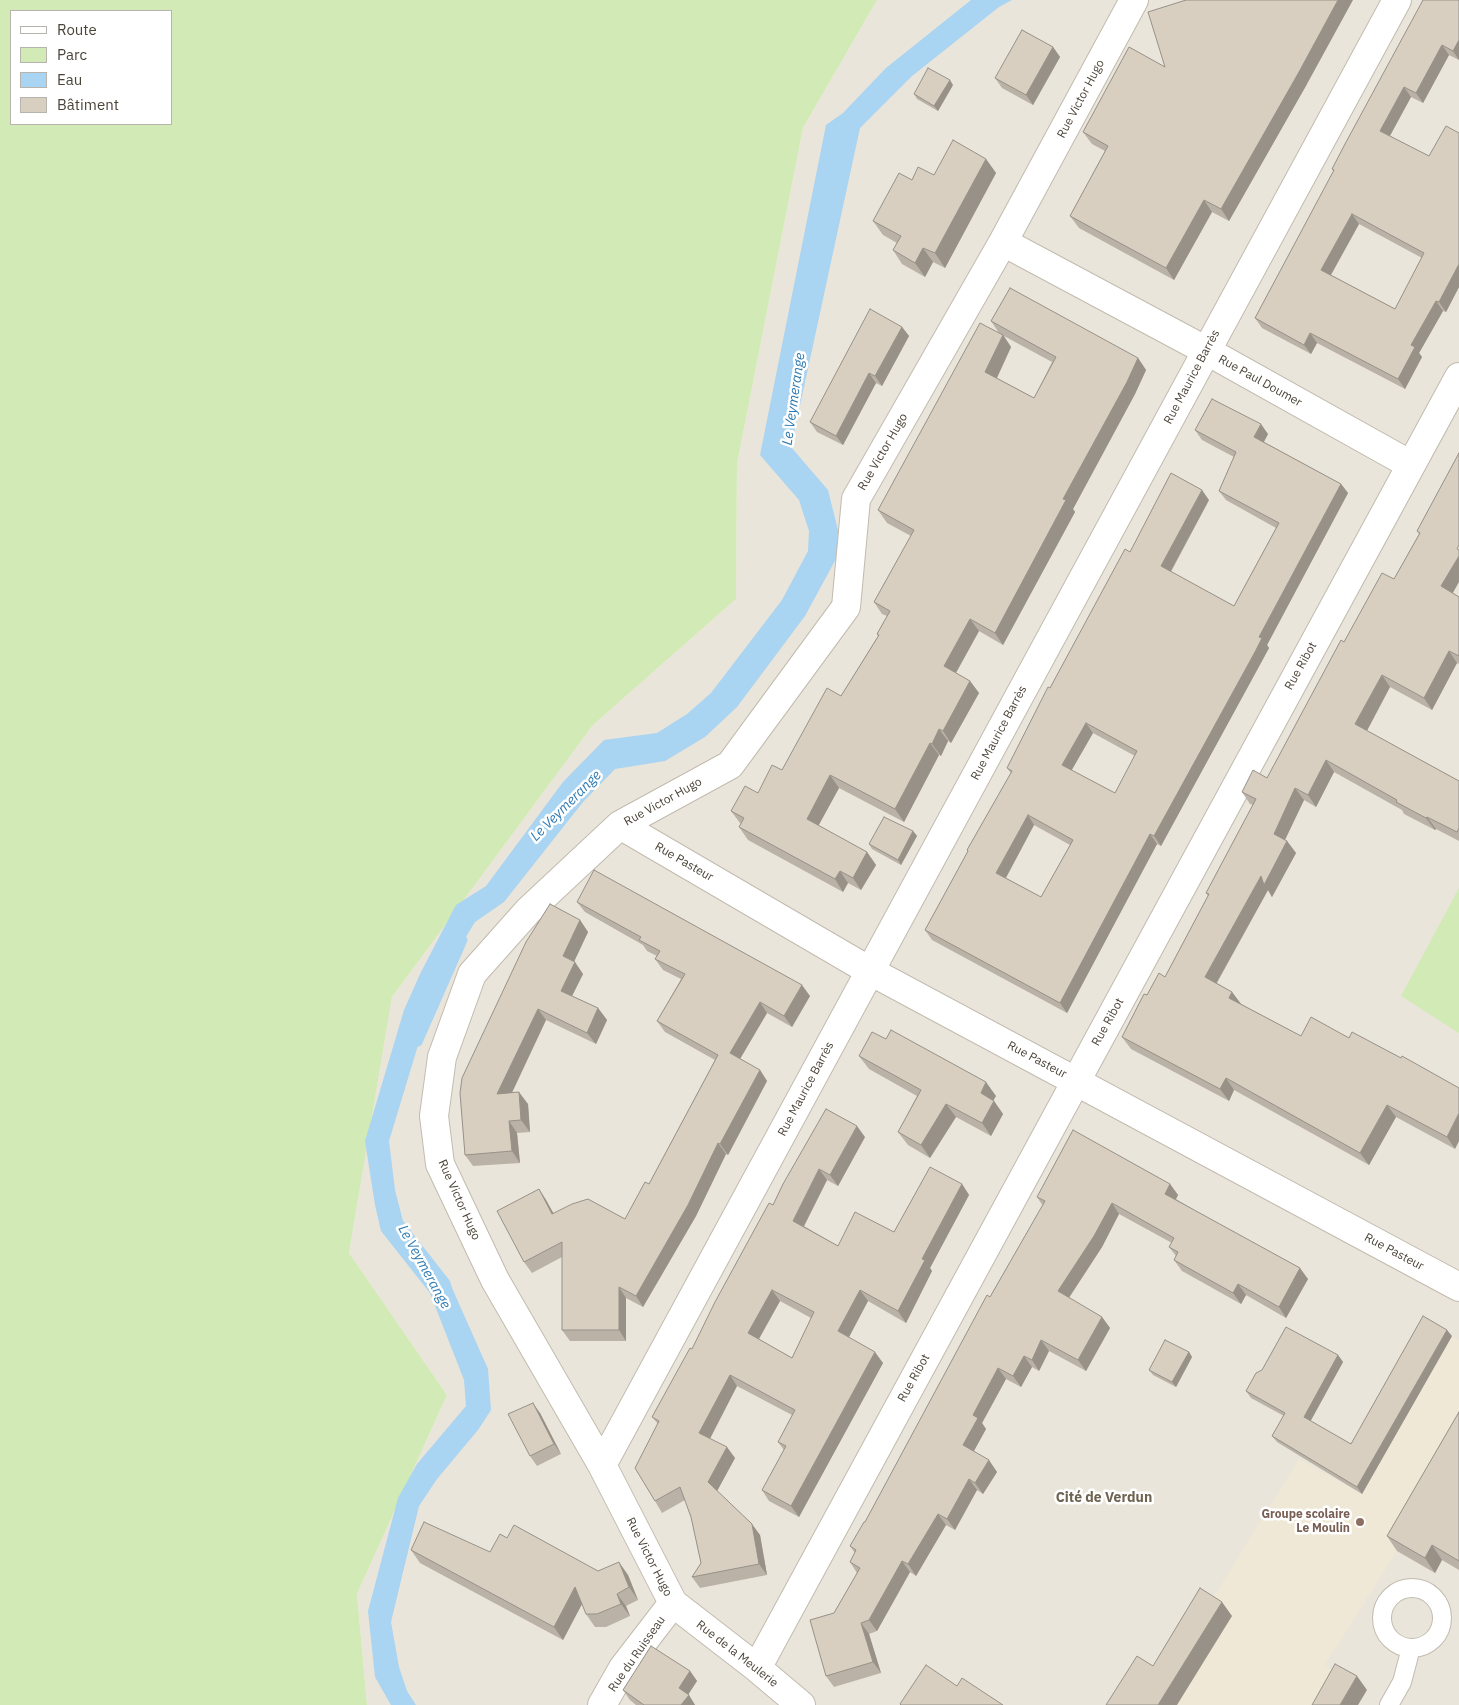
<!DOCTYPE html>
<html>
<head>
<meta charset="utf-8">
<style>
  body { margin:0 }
  #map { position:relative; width:1459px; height:1705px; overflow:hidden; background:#f6f3ec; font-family:"IBM Plex Sans",sans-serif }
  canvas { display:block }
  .legend { position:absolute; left:10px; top:10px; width:162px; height:115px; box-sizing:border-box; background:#fff; border:1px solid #b7b4b0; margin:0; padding:6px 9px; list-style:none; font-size:15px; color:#4b4439 }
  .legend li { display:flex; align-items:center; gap:10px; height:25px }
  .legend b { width:25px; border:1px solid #b7b4b0 }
</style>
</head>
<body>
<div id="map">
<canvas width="1459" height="1705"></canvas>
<ul class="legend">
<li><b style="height:6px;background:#fff"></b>Route</li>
<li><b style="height:14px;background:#d2eab5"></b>Parc</li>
<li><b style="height:14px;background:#a9d4f2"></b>Eau</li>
<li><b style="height:14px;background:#d8cfc1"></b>Bâtiment</li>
</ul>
</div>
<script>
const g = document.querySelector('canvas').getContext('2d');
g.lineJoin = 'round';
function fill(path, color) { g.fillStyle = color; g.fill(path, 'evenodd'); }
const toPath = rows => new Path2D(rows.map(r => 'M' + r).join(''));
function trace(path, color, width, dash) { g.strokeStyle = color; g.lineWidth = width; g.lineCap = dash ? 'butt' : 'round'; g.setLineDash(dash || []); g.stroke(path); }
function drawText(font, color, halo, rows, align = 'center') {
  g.font = font + ' "IBM Plex Sans",sans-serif'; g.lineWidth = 5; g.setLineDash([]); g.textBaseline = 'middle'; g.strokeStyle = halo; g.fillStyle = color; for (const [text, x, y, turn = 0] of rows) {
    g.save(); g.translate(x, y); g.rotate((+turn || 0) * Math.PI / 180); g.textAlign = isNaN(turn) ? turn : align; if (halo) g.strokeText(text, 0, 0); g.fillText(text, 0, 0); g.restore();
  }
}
fill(toPath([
  [877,0,1459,0,1459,1705,367,1705,357,1594,447,1395,349,1253,392,997,593,725,736,599,737,464,803,128]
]), '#eae5da');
fill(toPath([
  [1452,1336,1459,1340,1459,1570,1442,1560,1435,1573,1397,1551,1324,1666,1367,1690,1358,1705,1147,1705,1299,1459,1362,1494]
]), '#efe8d6');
fill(toPath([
  [0,0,877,0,803,128,737,464,736,599,593,725,392,997,349,1253,447,1395,357,1594,367,1705,0,1705],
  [11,11,171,11,171,124,11,124],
  [1459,888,1459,1033,1401,996]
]), '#d2eab5');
fill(toPath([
  [971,0,1012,0,999,7,912,76,860,128,791,447,828,490,838,530,837,557,805,616,737,707,705,737,665,761,615,769,583,802,504,902,475,922,453,958,426,1019,389,1141,395,1190,403,1221,450,1281,452,1288,488,1369,491,1410,478,1430,437,1479,419,1506,391,1622,399,1667,407,1691,416,1705,391,1705,375,1677,368,1611,398,1498,417,1464,466,1406,464,1380,430,1293,381,1231,375,1205,365,1141,404,1010,421,972,456,905,486,886,563,782,604,740,657,733,687,714,711,693,782,600,808,551,809,531,799,500,760,455,826,125,843,113,886,68]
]), '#a9d4f2');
trace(toPath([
  [418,1042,463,940]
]), '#a9d4f2', 9);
const lane = toPath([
  '1382 1618a30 30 0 1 1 60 0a30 30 0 1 1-60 0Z',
  [1389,1705,1402,1682,1411,1648]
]);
const street = toPath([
  [1003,242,1207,351,1411,465],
  [620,825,870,971,1459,1287],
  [602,1465,1397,0],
  [757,1668,1459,377],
  [602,1705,623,1668,673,1603],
  [801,1705,757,1668,673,1603,602,1465,495,1280,440,1164,434,1116,442,1057,472,974,528,911,620,825,730,765,846,607,856,499,1003,242,1134,0]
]);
trace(lane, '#c2bbae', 20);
trace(street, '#c2bbae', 30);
trace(lane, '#fff', 18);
trace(street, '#fff', 28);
fill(toPath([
  [1459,0,1459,60,1449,55,1423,103,1411,97,1390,136,1429,156,1459,133,1459,287,1446,312,1443,311,1419,353,1422,357,1405,389,1317,343,1311,354,1262,328,1255,318,1334,172,1332,169],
  [1359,224,1422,258,1395,309,1331,275],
  [1053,47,1060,57,1033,105,1002,88,995,78],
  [1165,67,1307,84,1229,221,1212,212,1174,280,1079,228,1070,216,1105,151,1092,144,1083,132],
  [953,85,938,111,917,99,914,94],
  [986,159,996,173,945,268,933,262,925,277,902,264,893,250,897,243,883,235,873,221,912,180,934,175],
  [991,321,1138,358,1146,370,1135,394,1073,509,1075,512,1003,645,979,631,956,673,970,681,979,693,951,743,948,741,941,756,939,755,904,822,839,788,818,826,867,852,876,865,861,890,848,883,843,892,748,840,739,827,741,824,740,823,731,811,758,793,782,770,841,696,878,636,877,634,887,616,882,614,874,602,911,536,887,523,878,510,999,333],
  [1004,336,1052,362,1034,398,997,378,1011,347],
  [902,327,909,336,882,386,876,383,843,445,817,432,810,422],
  [1195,430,1268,434,1264,442,1341,484,1348,493,1267,645,1269,648,1161,846,1157,844,1067,1013,932,940,925,930,968,852,967,850,1011,773,1007,768,1050,688,1130,552,1209,500,1171,572,1234,606,1276,528,1226,500,1219,491,1234,457,1202,440],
  [1093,733,1135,756,1115,793,1071,770],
  [1034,825,1070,845,1041,897,1006,878],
  [1459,453,1453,593,1459,597,1459,664,1457,663,1432,710,1390,687,1367,731,1459,781,1459,841,1436,829,1435,830,1404,814,1402,810,1334,772,1316,807,1304,800,1285,840,1287,841,1296,853,1272,897,1268,890,1217,983,1232,992,1241,1004,1301,1036,1349,1038,1401,1058,1455,1149,1396,1117,1369,1165,1234,1090,1229,1101,1131,1049,1122,1037,1147,995,1165,977,1208,896,1206,893,1253,805,1250,804,1242,792,1267,778,1344,642,1394,579,1419,534,1417,531],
  [913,831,917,836,901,865,872,849,869,844],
  [577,902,810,996,792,1027,767,1013,740,1059,760,1070,767,1081,728,1155,726,1154,696,1216,643,1307,626,1298,626,1341,570,1341,562,1330,562,1257,532,1273,524,1262,539,1189,546,1200,553,1213,625,1219,649,1184,715,1060,665,1032,657,1021,681,979,663,970,655,959,657,956,647,951,643,945,585,912],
  [580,920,588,932,574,962,583,974,572,996,598,1008,607,1020,596,1044,546,1020,512,1093,528,1104,530,1132,517,1133,520,1163,473,1166,465,1155],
  [859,1056,996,1096,993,1100,1003,1114,991,1136,956,1117,930,1158,908,1145,898,1132,917,1096,869,1069],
  [865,1137,838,1186,827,1180,804,1226,838,1246,894,1232,962,1184,969,1195,930,1268,932,1271,906,1323,868,1301,848,1337,883,1363,799,1517,769,1501,762,1490,784,1450,778,1442,792,1415,737,1386,710,1439,735,1458,717,1491,760,1535,767,1575,700,1588,692,1577,701,1563,691,1517,685,1500,662,1513,655,1501,658,1424,652,1417,692,1349,773,1205,783,1184],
  [780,1301,811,1318,792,1358,759,1339],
  [1170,1184,1178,1195,1176,1199,1308,1279,1286,1318,1246,1295,1241,1304,1182,1271,1174,1260,1176,1256,1169,1247,1172,1243,1119,1214,1102,1247,1069,1298,1102,1317,1110,1328,1086,1371,1049,1351,1039,1371,1032,1367,1021,1387,1006,1379,982,1423,986,1429,974,1451,997,1472,983,1494,977,1490,955,1530,946,1525,916,1576,910,1572,877,1631,869,1634,881,1673,834,1687,826,1676,834,1613,857,1573,850,1562,855,1553,850,1546,865,1522,990,1297,1043,1206,1037,1197],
  [1452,1336,1362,1494,1277,1442,1272,1436,1284,1416,1251,1398,1246,1391,1338,1355,1343,1362,1310,1421,1351,1444],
  [1189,1352,1192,1357,1176,1387,1153,1375,1149,1370],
  [1459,1412,1459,1570,1442,1560,1435,1573,1397,1551,1387,1536],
  [540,1413,561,1454,537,1466,530,1456],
  [507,1538,598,1571,628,1575,638,1600,626,1606,630,1616,606,1627,595,1627,586,1614,582,1604,563,1640,420,1563,411,1550,490,1552],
  [690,1671,697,1681,688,1694,695,1705,636,1705,630,1700,623,1690]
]), '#bab2a6');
fill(toPath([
  [1338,0,1353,0,1307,84,1229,221,1221,209],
  [1459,40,1459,60,1453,51],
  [1442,45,1449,55,1423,103,1416,93],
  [1053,47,1060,57,1033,105,1026,95],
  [950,80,953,85,938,111,934,106],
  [1404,87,1411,97,1387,141,1380,131],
  [986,159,996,173,945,268,935,253],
  [1204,200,1212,212,1174,280,1166,268],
  [1352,214,1359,224,1328,280,1321,270],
  [923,248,933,262,925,277,915,263],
  [1459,264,1459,287,1446,312,1439,302],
  [1436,301,1443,311,1419,353,1422,357,1405,389,1398,379,1411,345],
  [902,327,909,336,882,386,875,376],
  [1310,333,1317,343,1311,354,1304,345],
  [1003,335,1011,347,994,384,985,372],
  [1138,358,1146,370,1135,394,1073,509,1075,512,1003,645,995,633,1063,499],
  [869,373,876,383,843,445,836,436],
  [1261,424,1268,434,1261,447,1254,437],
  [1341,484,1348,493,1267,645,1269,648,1262,661,1161,846,1154,836,1259,637],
  [1202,490,1209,500,1168,576,1161,566],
  [1459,556,1459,582,1450,598,1441,586],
  [970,619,979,631,953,678,944,666],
  [1449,651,1457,663,1432,710,1424,698],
  [1382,675,1390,687,1364,736,1355,724],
  [970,681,979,693,951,743,943,731],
  [1086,723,1093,733,1069,775,1062,765],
  [939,729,948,741,941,756,932,744],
  [930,743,939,755,904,822,895,809],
  [1326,760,1334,772,1316,807,1308,795],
  [830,775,839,788,815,832,807,819],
  [1295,788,1304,800,1282,846,1274,834],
  [1028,815,1034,825,1003,883,996,873],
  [1427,817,1436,829,1435,830,1426,818],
  [913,831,917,836,901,865,898,860],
  [1150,834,1157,844,1067,1013,1060,1003],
  [1287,841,1296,853,1272,897,1268,890,1213,989,1205,977,1261,876],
  [867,852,876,865,861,890,853,878],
  [840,871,848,883,843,892,835,879],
  [580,920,588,932,571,968,563,956],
  [575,962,583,974,569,1002,561,991],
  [802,985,810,996,792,1027,784,1016],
  [1232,992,1241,1004,1237,1010,1229,998],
  [760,1002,767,1013,737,1064,730,1053],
  [598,1008,607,1020,596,1044,587,1033],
  [538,1009,546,1020,506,1105,497,1094],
  [760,1070,767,1081,728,1155,720,1144],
  [1226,1078,1234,1090,1229,1101,1220,1089],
  [986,1082,996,1096,990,1106,981,1093],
  [519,1092,528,1104,530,1132,521,1120],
  [994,1101,1003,1114,991,1136,982,1123],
  [946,1104,956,1117,930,1158,921,1145],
  [1387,1105,1396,1117,1369,1165,1360,1153],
  [1459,1113,1459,1141,1455,1149,1447,1137],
  [509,1121,517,1133,520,1163,512,1151],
  [857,1126,865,1137,838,1186,830,1175],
  [718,1143,726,1154,696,1216,643,1307,636,1296],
  [819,1169,827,1180,801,1232,793,1221],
  [962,1184,969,1195,930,1268,932,1271,906,1323,898,1311,922,1259],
  [1170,1184,1178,1195,1173,1205,1165,1194],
  [539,1189,546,1200,560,1225,552,1214],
  [1112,1203,1119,1214,1102,1247,1066,1302,1058,1291],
  [1300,1268,1308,1279,1286,1318,1279,1307],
  [1238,1284,1246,1295,1241,1304,1233,1293],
  [619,1287,626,1298,626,1341,619,1330],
  [772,1290,780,1301,756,1344,748,1333],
  [860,1290,868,1301,846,1343,838,1331],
  [1102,1317,1110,1328,1086,1371,1078,1360],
  [1447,1330,1452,1336,1362,1494,1357,1487],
  [1041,1340,1049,1351,1039,1371,1032,1360],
  [875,1352,883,1363,799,1517,791,1506],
  [1189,1352,1192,1357,1176,1387,1172,1382],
  [1338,1355,1343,1362,1309,1424,1304,1417],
  [1024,1356,1032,1367,1021,1387,1013,1376],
  [998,1368,1006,1379,982,1423,986,1429,971,1456,963,1445,973,1415],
  [730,1375,737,1386,707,1444,699,1433],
  [533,1403,540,1413,561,1454,554,1444],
  [727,1447,735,1458,716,1493,708,1482],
  [989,1460,997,1472,983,1494,975,1483],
  [969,1479,977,1490,955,1530,947,1519],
  [938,1514,946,1525,916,1576,908,1564],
  [752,1524,760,1535,767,1575,759,1564],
  [1432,1545,1442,1560,1435,1573,1425,1558],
  [902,1561,910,1572,877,1631,869,1620],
  [619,1562,628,1575,638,1600,629,1587],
  [575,1587,584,1600,563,1640,554,1627],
  [617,1594,626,1606,630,1616,621,1604],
  [1222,1602,1232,1616,1177,1705,1158,1705],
  [861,1623,869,1634,881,1673,873,1662],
  [690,1671,697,1681,686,1698,689,1695,695,1705,681,1705,679,1688],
  [1357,1676,1367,1690,1358,1705,1340,1705]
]), '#979187');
const building = toPath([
  [1186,0,1338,0,1299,72,1221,209,1204,200,1166,268,1070,216,1108,146,1083,132,1129,47,1165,67,1148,12,1186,0],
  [1423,0,1459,0,1459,40,1453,51,1442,45,1416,93,1404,87,1380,131,1429,156,1446,126,1459,133,1459,264,1439,302,1436,301,1411,345,1415,347,1398,379,1310,333,1304,345,1255,318,1334,170,1332,169,1345,144,1423,0],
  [1352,214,1424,253,1395,309,1321,270,1352,214],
  [1022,30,1053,47,1026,95,995,78,1022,30],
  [928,68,950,80,934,106,914,94,928,68],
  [953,140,986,159,935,253,923,248,915,263,893,250,901,236,873,221,899,173,912,180,918,167,934,175,953,140],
  [1010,288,1138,358,1127,382,1063,499,1066,500,995,633,970,619,944,666,970,681,943,731,939,729,932,744,930,743,895,809,830,775,807,819,867,852,853,878,840,871,835,879,739,827,744,818,731,811,745,786,758,793,772,765,782,770,827,688,841,696,879,635,877,634,890,611,874,602,914,530,878,510,980,323,1003,335,985,372,1034,398,1056,357,991,321,1010,288],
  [870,309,902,327,875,376,869,373,836,436,810,422,870,309],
  [1212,399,1261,424,1254,437,1341,484,1259,637,1262,638,1255,652,1154,836,1150,834,1060,1003,925,930,968,851,967,850,1012,771,1007,768,1048,687,1050,688,1125,549,1130,552,1171,473,1202,490,1161,566,1234,606,1279,523,1219,491,1236,452,1195,430,1212,399],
  [1086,723,1137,751,1115,793,1062,765,1086,723],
  [1028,815,1073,840,1041,897,996,873,1028,815],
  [1459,453,1459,545,1457,549,1459,550,1459,556,1441,586,1459,597,1459,656,1449,651,1424,698,1382,675,1355,724,1459,781,1459,828,1457,832,1427,817,1426,818,1396,802,1397,800,1326,760,1308,795,1295,788,1274,834,1287,841,1264,885,1261,876,1205,977,1232,992,1229,998,1301,1036,1311,1017,1349,1038,1352,1032,1401,1058,1402,1056,1459,1088,1459,1113,1447,1137,1387,1105,1360,1153,1226,1078,1220,1089,1122,1037,1144,994,1147,995,1159,973,1165,977,1209,894,1206,893,1256,799,1242,792,1253,770,1267,778,1341,640,1344,642,1382,573,1394,579,1420,533,1417,531,1459,453],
  [884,817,913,831,898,860,869,844,884,817],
  [594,870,802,985,784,1016,760,1002,730,1053,760,1070,720,1144,718,1143,688,1205,636,1296,619,1287,619,1330,562,1330,562,1242,524,1262,497,1211,539,1189,552,1214,572,1204,588,1199,625,1219,645,1182,649,1184,718,1055,657,1021,685,974,655,959,660,951,639,940,641,937,577,902,594,870],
  [550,904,580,920,563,956,575,962,561,991,598,1008,587,1033,538,1009,497,1094,519,1092,521,1120,509,1121,512,1151,465,1155,460,1093,462,1078,526,942,550,904],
  [891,1030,986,1082,981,1093,994,1101,982,1123,946,1104,921,1145,898,1132,921,1090,859,1056,872,1032,886,1039,891,1030],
  [826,1109,857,1126,830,1175,819,1169,793,1221,838,1246,855,1212,894,1232,930,1167,962,1184,922,1259,925,1260,898,1311,860,1290,838,1331,875,1352,791,1506,762,1490,786,1446,778,1442,795,1410,730,1375,699,1433,727,1447,708,1482,752,1524,759,1564,692,1577,701,1563,691,1517,680,1487,655,1501,635,1468,659,1421,652,1417,690,1348,692,1349,715,1302,769,1203,773,1205,783,1184,826,1109],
  [772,1290,814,1312,792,1358,748,1333,772,1290],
  [1073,1130,1170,1184,1165,1194,1300,1268,1279,1307,1238,1284,1233,1293,1174,1260,1178,1252,1169,1247,1174,1238,1112,1203,1094,1236,1058,1291,1102,1317,1078,1360,1041,1340,1032,1360,1024,1356,1013,1376,998,1368,973,1415,978,1418,963,1445,989,1460,975,1483,969,1479,947,1519,938,1514,908,1564,902,1561,869,1620,861,1623,873,1662,826,1676,810,1620,834,1613,860,1568,850,1562,856,1550,850,1546,864,1522,865,1522,987,1295,990,1297,1045,1201,1037,1197,1073,1130],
  [1423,1316,1447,1330,1357,1487,1272,1436,1285,1413,1246,1391,1256,1373,1262,1370,1286,1327,1338,1355,1304,1417,1351,1444,1423,1316],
  [1165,1340,1189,1352,1172,1382,1149,1370,1165,1340],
  [533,1403,554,1444,530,1456,508,1414,533,1403],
  [1459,1412,1459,1561,1432,1545,1425,1558,1387,1536,1459,1412],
  [424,1522,490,1552,500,1534,507,1538,514,1525,598,1571,619,1562,629,1587,617,1594,621,1604,597,1614,586,1614,575,1587,554,1627,411,1550,424,1522],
  [1200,1588,1222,1602,1158,1705,1106,1705,1137,1656,1153,1666,1200,1588],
  [651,1646,690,1671,679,1688,689,1695,681,1705,644,1705,623,1690,651,1646],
  [1335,1664,1357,1676,1340,1705,1312,1705,1335,1664],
  [926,1665,957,1686,962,1678,1003,1705,901,1705,900,1704,926,1665]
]);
fill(building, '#d8cfc1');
trace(building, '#979187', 1);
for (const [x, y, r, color] of [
  [1360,1522,5,"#8d6e63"]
]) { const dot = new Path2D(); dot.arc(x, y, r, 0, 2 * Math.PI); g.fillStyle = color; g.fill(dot); trace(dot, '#fff', 2); }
drawText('12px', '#4b4439', '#fff', [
  ["Rue Victor Hugo",1081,99,-62],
  ["Rue Maurice Barrès",1192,377,-62],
  ["Rue Paul Doumer",1260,381,29],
  ["Rue Victor Hugo",883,452,-60],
  ["Rue Ribot",1301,666,-61],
  ["Rue Maurice Barrès",999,733,-62],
  ["Rue Victor Hugo",663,802,-29],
  ["Rue Pasteur",684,862,30],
  ["Rue Ribot",1108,1022,-61],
  ["Rue Pasteur",1037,1060,28],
  ["Rue Maurice Barrès",806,1089,-62],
  ["Rue Victor Hugo",459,1200,66],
  ["Rue Pasteur",1394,1252,28],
  ["Rue Ribot",914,1378,-61],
  ["Rue Victor Hugo",649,1557,63],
  ["Rue du Ruisseau",637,1654,-55],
  ["Rue de la Meulerie",737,1654,38]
]);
drawText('bold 12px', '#785e54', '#fff', [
  ["Groupe scolaire",1350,1515],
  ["Le Moulin",1350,1529]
], 'right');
drawText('italic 14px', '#2e7ab2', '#fff', [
  ["Le Veymerange",794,399,-82],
  ["Le Veymerange",566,806,-45],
  ["Le Veymerange",424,1267,61]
]);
drawText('bold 14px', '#6e6250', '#fff', [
  ["Cité de Verdun",1104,1498]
]);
</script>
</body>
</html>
